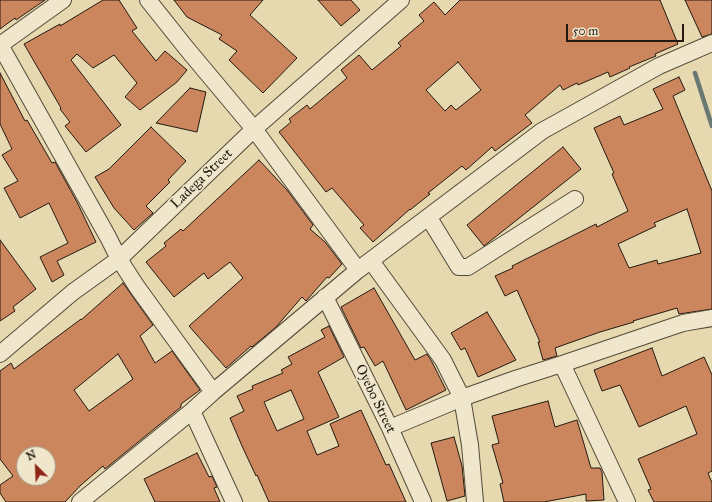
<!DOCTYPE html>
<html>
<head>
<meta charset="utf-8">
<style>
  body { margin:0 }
  #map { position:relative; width:712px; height:502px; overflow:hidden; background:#e6d8af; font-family:"IM FELL Great Primer",serif }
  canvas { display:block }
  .north { position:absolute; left:16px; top:446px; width:40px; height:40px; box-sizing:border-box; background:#efe6cb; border:1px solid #9e9481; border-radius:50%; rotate:336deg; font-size:11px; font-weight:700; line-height:16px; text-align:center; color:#241911 }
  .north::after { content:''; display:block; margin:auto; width:14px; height:18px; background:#8f2418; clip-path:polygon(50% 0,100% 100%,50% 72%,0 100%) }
  .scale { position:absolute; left:566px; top:24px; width:118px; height:18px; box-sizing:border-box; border:2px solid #241911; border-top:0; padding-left:5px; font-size:12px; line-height:14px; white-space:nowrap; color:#241911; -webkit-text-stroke:3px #efe6cb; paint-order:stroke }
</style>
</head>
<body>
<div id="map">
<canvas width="712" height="502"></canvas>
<div class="north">N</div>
<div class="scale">50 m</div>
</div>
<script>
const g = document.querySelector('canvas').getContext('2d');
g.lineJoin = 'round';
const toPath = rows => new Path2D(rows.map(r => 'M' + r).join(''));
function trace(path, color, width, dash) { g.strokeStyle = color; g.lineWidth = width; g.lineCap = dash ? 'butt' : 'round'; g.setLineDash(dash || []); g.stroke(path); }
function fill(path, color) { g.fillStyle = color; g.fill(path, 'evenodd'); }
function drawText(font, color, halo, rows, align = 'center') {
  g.font = font + ' "IM FELL Great Primer",serif'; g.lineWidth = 3.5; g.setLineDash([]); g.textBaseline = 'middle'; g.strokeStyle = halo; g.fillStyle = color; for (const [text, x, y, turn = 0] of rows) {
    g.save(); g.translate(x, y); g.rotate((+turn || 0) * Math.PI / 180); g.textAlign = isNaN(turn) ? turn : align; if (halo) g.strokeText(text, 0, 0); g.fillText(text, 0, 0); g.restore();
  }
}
trace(toPath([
  [695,73,712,126]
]), '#6a7873', 4.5);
const building = toPath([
  [0,0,45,0,16,20,15,18,0,29,0,0],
  [103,0,119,0,137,28,132,31,156,61,165,51,187,70,177,82,140,110,125,97,137,83,114,55,93,68,77,54,71,60,121,125,86,152,65,126,70,122,60,109,61,108,24,44,60,24,60,26,103,0],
  [174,0,263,0,250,15,297,58,263,93,229,60,237,51,219,39,222,35,187,17,174,0],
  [318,0,351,0,360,10,341,26,318,0],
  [460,0,660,0,678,44,655,54,656,56,629,67,630,68,610,77,608,72,578,85,577,83,563,90,560,85,525,115,532,123,495,151,492,147,466,170,462,166,428,193,430,194,410,210,410,209,373,242,360,228,364,225,332,188,326,192,279,132,291,122,289,119,307,105,310,109,347,78,341,70,359,55,372,70,401,46,398,43,424,21,419,15,434,2,445,15,460,0],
  [458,62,481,90,456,110,451,105,445,111,426,90,458,62],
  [685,0,712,0,712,34,702,37,685,0],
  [0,73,25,121,27,120,52,163,55,162,77,202,96,242,57,261,64,275,52,282,40,257,68,243,49,203,20,218,4,188,18,181,2,155,12,149,0,124,0,73],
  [679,77,685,90,673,96,712,191,712,309,679,314,677,308,633,321,634,322,600,332,555,348,557,356,543,360,538,342,540,342,517,290,505,296,495,276,513,268,512,266,596,224,597,227,628,211,612,174,614,173,594,128,620,116,624,125,663,109,653,89,679,77],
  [687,209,701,253,658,264,657,260,629,268,618,244,656,226,654,223,687,209],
  [190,88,206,92,197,132,156,123,190,88],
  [151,127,186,161,168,180,170,182,146,206,153,213,134,230,114,208,95,177,109,169,151,127],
  [563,147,581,169,484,246,467,225,563,147],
  [259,160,287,190,313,225,310,229,325,242,342,264,329,278,327,277,306,301,302,297,276,327,252,347,251,346,226,368,189,326,243,278,230,262,208,279,204,273,174,297,146,262,166,246,164,243,181,229,183,231,259,160],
  [0,240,36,289,13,307,15,311,0,321,0,240],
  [123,283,153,325,140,336,155,363,172,351,200,390,181,404,181,407,105,469,103,466,81,485,65,502,6,502,0,493,0,485,13,476,0,459,0,371,11,363,14,369,81,319,81,320,123,283],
  [118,354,133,379,89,411,74,390,118,354],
  [24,454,48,454,48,478,24,478,24,454],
  [374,288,415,360,427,354,432,362,446,390,406,410,383,361,375,366,364,347,361,348,341,307,374,288],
  [487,312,516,360,478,377,465,348,461,350,451,333,487,312],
  [329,326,344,357,318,372,339,417,307,431,317,455,339,446,330,424,361,410,386,465,389,464,406,502,269,502,257,475,256,476,242,446,230,418,244,411,237,396,253,389,252,386,283,373,281,370,292,364,288,357,325,337,321,330,329,326],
  [291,390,304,419,277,431,264,402,291,390],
  [652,348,662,376,704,357,712,375,712,471,708,473,712,483,712,502,654,502,648,490,651,489,638,459,697,434,686,406,639,427,620,385,602,391,594,370,652,348],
  [548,401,555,427,577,420,591,468,600,468,602,472,604,500,586,501,586,494,544,502,504,502,500,484,503,483,492,445,499,443,492,416,548,401],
  [454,437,462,466,465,496,447,501,431,443,454,437],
  [197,453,209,477,212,476,217,487,214,488,220,502,155,502,144,479,197,453]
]);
fill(building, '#cc865d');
trace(building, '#241911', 1);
const minor = toPath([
  [148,0,187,49,254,129,358,270],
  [0,45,108,237,119,259,137,287,213,392],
  [0,45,63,0],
  [429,218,459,267,468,267,575,199],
  [371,261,443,360,462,398,470,445,475,502],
  [325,297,390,428,423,502],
  [0,354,73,292,119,259,254,129,401,0],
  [562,364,627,502],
  [192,411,234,502],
  [390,428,462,398,515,379,562,364,683,323,712,318],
  [80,502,192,411,213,392,358,270,542,131,659,66,712,43]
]);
trace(minor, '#544938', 18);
trace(minor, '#efe6cb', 16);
drawText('14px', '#241911', '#efe6cb', [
  ["Ladega Street",202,179,-44],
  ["Oyebo Street",375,399,64]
]);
</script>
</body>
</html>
